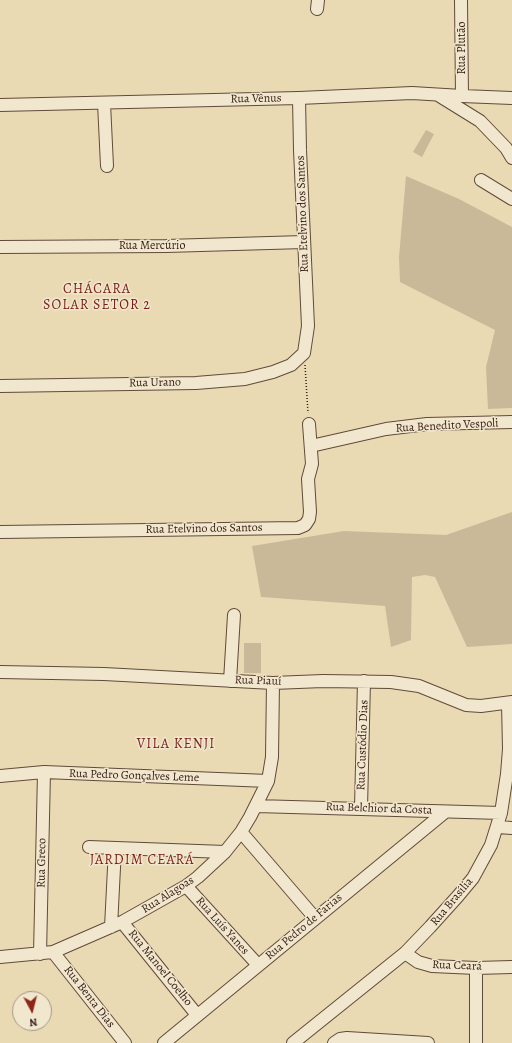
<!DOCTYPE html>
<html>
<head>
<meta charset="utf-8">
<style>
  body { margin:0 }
  #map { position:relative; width:512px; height:1043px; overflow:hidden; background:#e9dab4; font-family:Alegreya,serif }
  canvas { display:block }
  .north { position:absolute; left:12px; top:991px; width:40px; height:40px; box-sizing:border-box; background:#f1e7ce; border:1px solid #a59582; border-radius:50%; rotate:173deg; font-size:11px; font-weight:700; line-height:16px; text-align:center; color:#341a10 }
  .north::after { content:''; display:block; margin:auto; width:14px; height:18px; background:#8f2418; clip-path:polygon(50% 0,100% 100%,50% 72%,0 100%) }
</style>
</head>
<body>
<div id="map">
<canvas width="512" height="1043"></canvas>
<div class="north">N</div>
</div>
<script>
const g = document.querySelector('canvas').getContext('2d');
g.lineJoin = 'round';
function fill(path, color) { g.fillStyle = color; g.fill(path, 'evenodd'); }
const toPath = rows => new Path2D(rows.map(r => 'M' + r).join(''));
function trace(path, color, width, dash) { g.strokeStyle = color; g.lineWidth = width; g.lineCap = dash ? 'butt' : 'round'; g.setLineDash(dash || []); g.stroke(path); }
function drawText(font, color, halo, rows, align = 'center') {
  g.font = font + ' Alegreya,serif'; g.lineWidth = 3; g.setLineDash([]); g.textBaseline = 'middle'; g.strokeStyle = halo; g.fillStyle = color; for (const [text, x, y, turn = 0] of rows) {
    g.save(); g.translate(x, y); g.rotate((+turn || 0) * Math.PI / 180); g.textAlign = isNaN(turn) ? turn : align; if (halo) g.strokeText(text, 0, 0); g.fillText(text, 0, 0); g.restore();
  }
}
fill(toPath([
  [426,130,434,134,422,157,413,152],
  [406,176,459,199,512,227,512,408,488,409,486,367,495,330,400,282,399,257],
  [512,512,512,644,467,647,435,577,425,575,412,577,411,640,391,647,385,606,261,597,252,546,344,531,446,535],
  [244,643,261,643,261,673,244,673]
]), '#cab998');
const minor = toPath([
  [461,0,462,96],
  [317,9,318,0],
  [438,95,480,121,506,148,512,158],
  [104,103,107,166],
  [0,105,299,98,412,93,462,96,512,98],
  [481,180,512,199],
  [0,247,166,246,304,242],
  [0,386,196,383,245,379,273,372,291,365,304,353,308,326,300,150,299,98],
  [311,446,386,429,427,424,512,422],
  [0,532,298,528,305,525,309,519,310,512,308,479,312,464,309,424],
  [0,672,104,674,273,683,323,681,391,682,419,686,466,705,481,706,512,702],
  [230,681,234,615],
  [0,776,44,772,268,781],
  [256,806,501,813],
  [361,808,364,681],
  [498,827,512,828],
  [241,832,315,918],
  [89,847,225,852],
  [186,886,258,965],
  [122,922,197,1015],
  [111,927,115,848],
  [53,952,125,1043],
  [405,953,418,962,432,966,476,968,512,967],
  [40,954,44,772],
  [0,957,53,952,122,922,186,886,198,877,225,852,241,832,250,817,268,781,272,757,273,683],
  [164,1043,445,812],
  [293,1043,405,953,430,927,458,896,473,878,491,845,501,813,507,774,509,749,508,703],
  [334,1043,340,1039,347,1038,428,1043],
  [476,1043,476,968]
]);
trace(minor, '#614a39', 14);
trace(toPath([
  [305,365,308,413]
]), '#341a10', 1.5, [1, 2]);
trace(minor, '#f1e7ce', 12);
drawText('12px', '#341a10', '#f1e7ce', [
  ["Rua Plutão",462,48,-90],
  ["Rua Vênus",256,99,-1],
  ["Rua Etelvino dos Santos",303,214,-92],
  ["Rua Mercúrio",152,246],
  ["Rua Urano",155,383,-1],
  ["Rua Benedito Vespoli",447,426,-3],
  ["Rua Etelvino dos Santos",204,529,-1],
  ["Rua Piauí",258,681,2],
  ["Rua Custódio Dias",363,745,-88],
  ["Rua Pedro Gonçalves Leme",134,776,2],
  ["Rua Belchior da Costa",379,809,2],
  ["Rua Greco",42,863,-89],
  ["Rua Alagoas",168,895,-32],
  ["Rua Brasília",452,902,-50],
  ["Rua Luís Yanes",222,926,48],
  ["Rua Pedro de Farias",304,927,-40],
  ["Rua Ceará",457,966,2],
  ["Rua Manoel Coelho",160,968,51],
  ["Rua Benta Dias",89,997,52]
]);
g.letterSpacing = '1px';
drawText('14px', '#7a1f14', '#f1e7ce', [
  ["CHÁCARA",97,290],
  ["SOLAR SETOR 2",97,306],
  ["VILA KENJI",176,745],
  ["JARDIM CEARÁ",142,861]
]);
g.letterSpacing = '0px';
</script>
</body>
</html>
